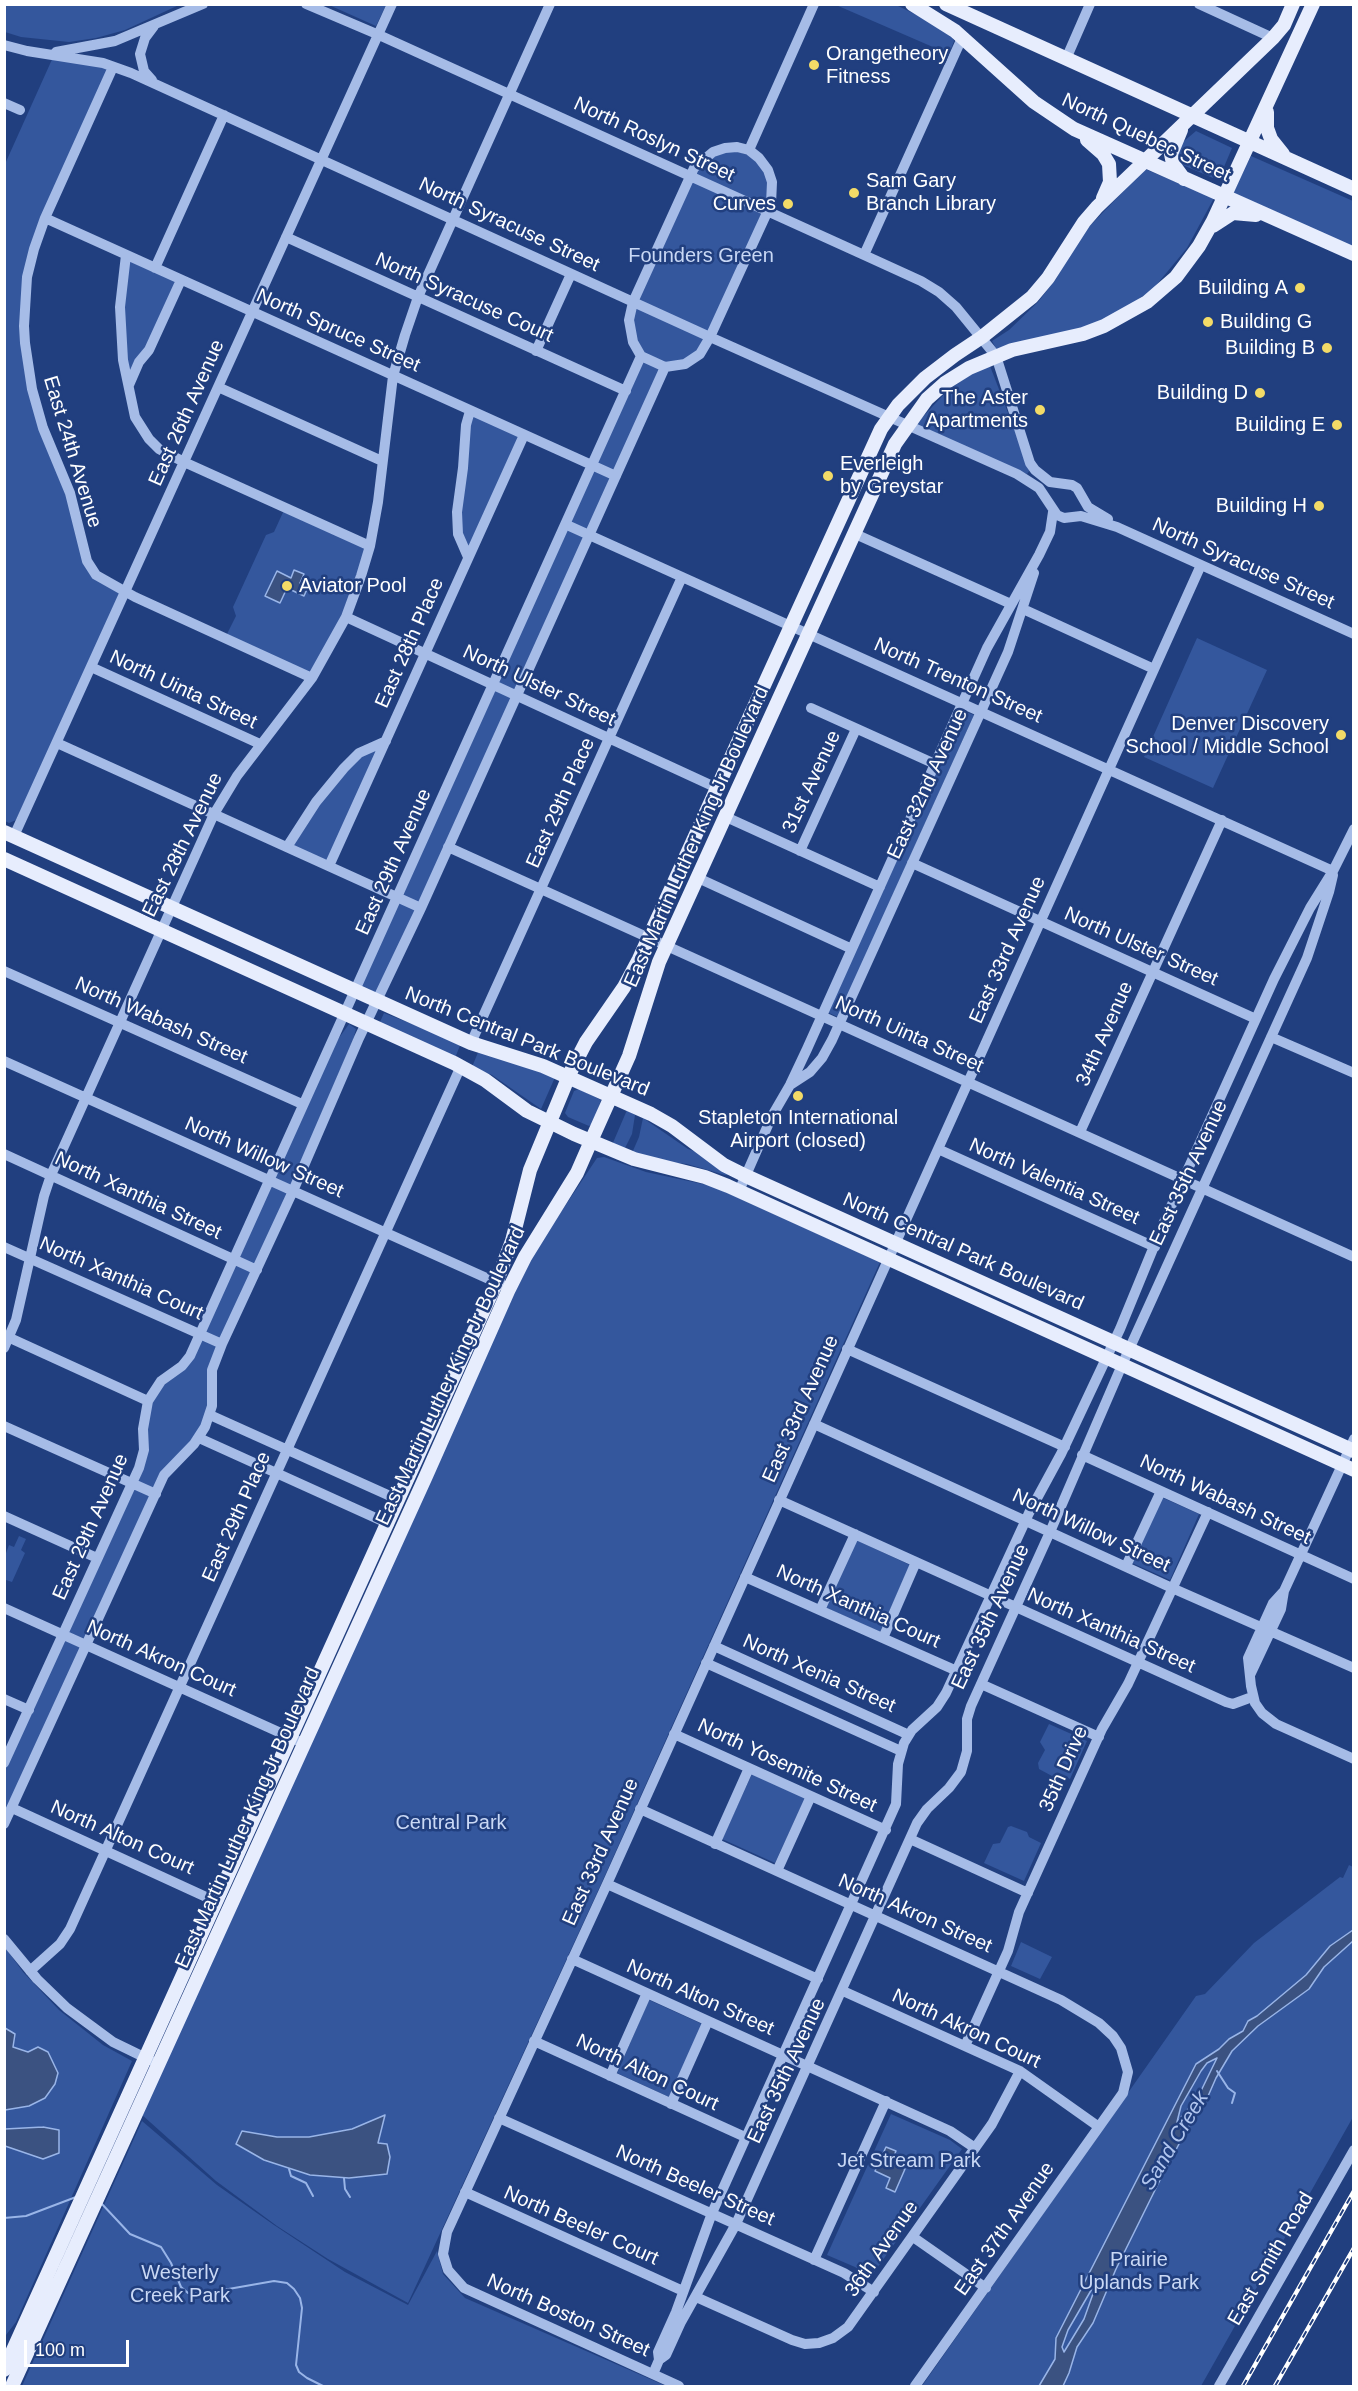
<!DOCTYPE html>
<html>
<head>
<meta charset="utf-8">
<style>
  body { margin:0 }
  #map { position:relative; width:1358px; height:2391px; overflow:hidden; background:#213f7f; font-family:Helvetica,sans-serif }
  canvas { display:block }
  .frame { position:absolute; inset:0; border:6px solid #fff; pointer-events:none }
  .scale { position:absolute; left:24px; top:2340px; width:105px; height:27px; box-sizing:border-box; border:3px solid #fff; border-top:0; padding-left:8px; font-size:18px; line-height:21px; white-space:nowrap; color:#fff; -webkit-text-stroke:4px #213f7f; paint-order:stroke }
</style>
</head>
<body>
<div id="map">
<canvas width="1358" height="2391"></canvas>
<div class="frame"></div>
<div class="scale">100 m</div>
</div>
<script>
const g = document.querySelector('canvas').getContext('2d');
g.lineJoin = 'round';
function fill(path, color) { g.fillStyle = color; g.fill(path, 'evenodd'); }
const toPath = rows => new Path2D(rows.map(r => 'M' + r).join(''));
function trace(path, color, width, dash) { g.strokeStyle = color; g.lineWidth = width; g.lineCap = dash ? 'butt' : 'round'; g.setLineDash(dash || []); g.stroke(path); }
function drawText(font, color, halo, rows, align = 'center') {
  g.font = font + ' Helvetica,sans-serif'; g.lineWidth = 5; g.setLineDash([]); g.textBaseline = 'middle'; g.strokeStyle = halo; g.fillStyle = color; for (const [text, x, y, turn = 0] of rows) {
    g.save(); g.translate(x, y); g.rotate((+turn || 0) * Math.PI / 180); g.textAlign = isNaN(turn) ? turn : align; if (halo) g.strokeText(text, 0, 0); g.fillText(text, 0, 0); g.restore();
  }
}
fill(toPath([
  [5,4,179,4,179,5,125,30,96,38,69,42,21,37,5,32],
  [329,5,386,5,376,26],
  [836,5,896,5,921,17,952,36,954,41,949,54],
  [54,55,113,67,45,218,27,277,30,378,90,568,125,593,16,820,9,823,5,821,5,164],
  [1196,131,1232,148,1221,174,1217,178,1213,178,1178,163,1177,147],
  [725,148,759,158,773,193,700,354,665,367,380,994,355,991,641,357,629,320,690,176],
  [1251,156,1353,201,1353,247,1233,193],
  [1145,169,1214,198,1187,248,1153,289,1120,312,1077,331,997,350,992,341,1009,330,1038,302,1056,279,1081,235],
  [126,255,181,280,133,373,123,360],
  [990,366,1030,470,1027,474,918,427,917,423,947,391,974,372],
  [470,411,524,435,468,557,458,534],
  [285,508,370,546,361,576,312,678,225,638,236,616,233,607,266,535,274,532],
  [1197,638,1267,670,1213,788,1144,757],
  [964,711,974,715,838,1017,827,1012],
  [386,741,329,866,287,847,344,768],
  [384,1013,461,1043,455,1058,389,1028,380,1022],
  [349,1024,356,1029,353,1040,212,1370,210,1415,174,1463,5,1824,5,1763,139,1468,148,1401,182,1366,336,1042],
  [479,1050,556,1075,541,1109,492,1075,472,1067],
  [579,1089,601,1100,593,1124,589,1126,568,1117,565,1113,574,1091],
  [627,1110,635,1115,632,1134,624,1150,612,1145],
  [643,1118,688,1149,697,1152,732,1174,725,1175,687,1164,667,1162,632,1153,639,1137],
  [604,1157,646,1172,712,1186,880,1262,602,1882,408,2303,328,2259,277,2226,216,2181,141,2114,527,1263,597,1158],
  [1161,1497,1199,1514,1170,1580,1132,1563],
  [19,1536,26,1539,21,1550,25,1553,12,1582,6,1580,5,1584,5,1556,9,1545,14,1547],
  [856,1540,910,1565,880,1632,826,1608],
  [1049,1724,1087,1741,1070,1779,1057,1773,1052,1776,1039,1769,1038,1763,1045,1750,1040,1742],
  [752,1774,805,1798,775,1863,722,1839],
  [1011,1826,1027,1832,1029,1837,1041,1843,1024,1881,984,1863,993,1844,1000,1843,1008,1827],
  [1349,1865,1353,1867,1353,2117,1201,2386,922,2386,1196,1996,1205,1994,1254,1943,1340,1877,1343,1878],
  [1021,1942,1052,1957,1040,1979,1011,1966],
  [4,1946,23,1972,59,2010,103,2045,132,2061,16,2322,6,2335,4,2334],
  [649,2000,702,2024,669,2097,617,2073],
  [891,2114,950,2140,962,2149,870,2278,855,2267,827,2255],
  [142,2121,217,2185,274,2225,345,2272,408,2305,437,2251,443,2274,465,2298,666,2386,22,2386]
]), '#34579d');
const water = toPath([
  [294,570,304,574,300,583,308,587,304,596,287,588,280,603,265,596,277,571,291,578,294,570],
  [1353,1930,1353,1941,1324,1967,1309,1989,1258,2026,1232,2051,1216,2078,1205,2103,1188,2127,1161,2178,1116,2269,1093,2323,1077,2347,1069,2373,1063,2386,1039,2386,1055,2359,1056,2338,1196,2064,1219,2049,1229,2039,1243,2031,1248,2021,1257,2016,1306,1975,1330,1946,1353,1930],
  [1217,2058,1197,2099,1177,2122,1181,2106,1201,2071,1207,2063,1217,2058],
  [1093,2287,1094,2291,1084,2319,1064,2352,1062,2347,1068,2330,1093,2287],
  [5,2028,15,2034,13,2047,28,2052,38,2047,48,2052,58,2073,55,2084,45,2098,29,2106,5,2110,5,2028],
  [385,2115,378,2143,387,2144,390,2157,387,2174,349,2178,310,2175,264,2160,236,2144,242,2131,277,2137,309,2137,352,2129,385,2115],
  [43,2127,59,2130,59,2153,43,2159,5,2146,5,2129,43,2127],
  [886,2147,896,2151,891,2163,905,2169,895,2192,886,2188,890,2178,875,2171,886,2147]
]);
fill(water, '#3b5281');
trace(water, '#99b5e8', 1.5);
trace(toPath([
  [1217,2071,1228,2088,1235,2093,1232,2103],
  [289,2169,291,2176,306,2183,313,2196],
  [344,2178,345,2189,350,2197],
  [101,2203,130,2234,161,2247,171,2263,181,2287,188,2293,200,2294,274,2281,287,2283,294,2289,300,2298,302,2308,296,2365,299,2372,307,2378,323,2386],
  [4,2218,26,2216,76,2197]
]), '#99b5e8', 2);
trace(toPath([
  [306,4,379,35,864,255,921,281,939,292,956,307,996,356,1030,463,1035,470,1050,482,1072,485,1077,488,1088,507,1108,519],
  [1199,4,1273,38],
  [4,45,27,51,103,63,131,73,710,337,1017,474,1039,488,1057,515,1064,518,1081,516,1117,527,1354,634],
  [56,52,115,41,203,4],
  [1066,59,1090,4],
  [113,67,45,218,34,249,27,277,24,326,25,343,32,389,43,428,70,493,87,561,96,575,135,597,312,678],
  [152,80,144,71,140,54,145,38,154,26],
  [4,103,20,110],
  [737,147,749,150,759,158,768,170,772,182,771,204,710,337,700,354,685,364,665,367,641,356,633,342,629,320,633,302,694,168,713,152,725,148,737,147],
  [749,150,814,4],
  [45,218,616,476],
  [286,237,626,391],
  [126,255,120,307,123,360,135,417,149,439,159,449,184,462,370,546],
  [864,255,962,38],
  [155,268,224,115],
  [536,351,571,274],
  [129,385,139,362,149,350,181,280],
  [218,387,382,461],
  [567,525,1333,871],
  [853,533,1011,604],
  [468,557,458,534,457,512,463,468,466,425,470,411],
  [1023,609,1154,669],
  [346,617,717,788],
  [91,667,260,744],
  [811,708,935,764],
  [57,743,421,908],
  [726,817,880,887],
  [14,836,392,4],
  [287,847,316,802,344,768,359,753,386,741],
  [448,847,1354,1257],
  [800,851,856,729],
  [912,863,1256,1019],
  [329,866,524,435],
  [698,878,852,949],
  [4,971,302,1104],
  [1271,1037,1354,1073],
  [471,1043,682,577],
  [4,1061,502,1285],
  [790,1085,810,1072,822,1058,832,1040,1008,652,1034,573],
  [1080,1132,1222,820],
  [938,1149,1155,1247],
  [4,1154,257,1270],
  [739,1191,772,1116,790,1085,807,1049,987,648,1039,555,1050,532,1053,512],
  [4,1247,222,1344],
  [10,1338,148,1401],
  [4,1348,16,1320,44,1196,51,1175,214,814,237,776,312,678,346,617,361,576,370,546,378,502,393,376,405,335,418,297,550,4],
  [847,1349,1065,1447],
  [210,1415,399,1500],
  [814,1424,1172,1588,1354,1668],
  [4,1426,156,1494],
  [199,1438,389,1524],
  [1082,1455,1354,1579],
  [779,1500,1226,1702,1233,1704,1252,1697],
  [4,1516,97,1558],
  [1126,1566,1161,1491],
  [745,1577,957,1671],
  [1283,1592,1273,1603,1248,1658,1251,1686,1255,1703,1262,1713,1276,1724,1354,1759],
  [4,1608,303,1743],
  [820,1610,855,1534],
  [883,1638,916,1562],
  [714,1646,909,1735],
  [706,1663,901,1751],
  [1250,1675,1281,1609,1284,1591,1354,1439],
  [981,1684,1099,1737],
  [4,1699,29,1710],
  [674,1734,886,1830],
  [4,1763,139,1468,144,1450,143,1429,148,1401,161,1381,182,1366,190,1356,641,356],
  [12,1808,217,1902],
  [640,1809,1061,2000,1099,2023,1113,2036,1121,2048,1128,2072,1123,2093,915,2386],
  [4,1824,164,1475,194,1444,205,1427,212,1406,212,1370,222,1344,293,1191,359,1038,421,908,665,367],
  [910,1839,1028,1893],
  [715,1844,749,1768],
  [777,1871,811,1796],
  [607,1884,818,1979],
  [4,1939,37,1979,67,2008,113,2042,150,2060],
  [572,1959,950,2131,975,2148],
  [30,1971,60,1944,70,1929,461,1066],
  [843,1991,1020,2071,1099,2127],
  [534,2041,745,2137],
  [965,2046,1008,1951,1019,1912,1102,1729,1128,1684,1208,1512],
  [610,2076,647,1993],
  [671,2104,708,2021],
  [499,2118,844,2273,874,2292],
  [465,2192,683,2291],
  [913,2237,986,2288],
  [814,2260,886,2101],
  [696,2297,792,2340,805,2344,819,2343,833,2338,848,2327,992,2124,1020,2071],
  [659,2360,666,2355,681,2322,736,2224,917,1823,927,1809,949,1788,961,1772,967,1751,967,1719,971,1706,1050,1532,1122,1365,1307,958,1329,892,1333,875],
  [653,2374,659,2360,658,2352,676,2312,712,2213,896,1804,898,1764,904,1743,912,1730,937,1707,946,1693,1029,1513,1061,1454,1120,1329,1164,1222,1274,979,1310,908,1333,871,1354,829],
  [679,2386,464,2288,448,2270,443,2254,447,2232,607,1884,1201,565],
  [1219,2386,1354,2150]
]), '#a6bce7', 10);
trace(toPath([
  [912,4,955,31,1034,102,1074,129,1354,254],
  [946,4,1354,189],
  [1267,112,1267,128,1271,139,1283,154],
  [1181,130,1171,154,1173,164,1184,179],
  [1087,140,1103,154,1109,164,1110,182,1103,198],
  [1213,226,1233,213,1256,215],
  [4,832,471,1043,543,1066,651,1114,672,1126,724,1165,746,1176,1354,1451],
  [4,859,454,1063,485,1080,527,1111,574,1134,634,1159,705,1177,728,1186,1354,1470],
  [4,2370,496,1283,512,1241,530,1170,571,1071,586,1042,624,987,639,959,881,429,898,405,925,378,955,355,982,337,1032,297,1048,278,1084,222,1097,207,1273,38,1284,25,1293,4],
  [12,2386,426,1476,509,1289,525,1257,577,1173,591,1141,629,1056,659,962,895,444,927,399,945,383,969,368,1012,350,1083,334,1104,326,1147,302,1176,277,1199,246,1213,221,1313,4]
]), '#e7edfd', 14);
const rail = toPath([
  [1243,2386,1354,2191],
  [1275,2386,1354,2248]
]);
trace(rail, '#fff', 4.5);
trace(rail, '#213f7f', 2, [7]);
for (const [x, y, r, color] of [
  [814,65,6,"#f3db67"],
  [854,193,6,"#f3db67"],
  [788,204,6,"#f3db67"],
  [1300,288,6,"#f3db67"],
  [1208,322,6,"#f3db67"],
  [1327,348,6,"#f3db67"],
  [1260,393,6,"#f3db67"],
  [1040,410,6,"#f3db67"],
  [1337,425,6,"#f3db67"],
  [828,476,6,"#f3db67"],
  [1319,506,6,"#f3db67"],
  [287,586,6,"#f3db67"],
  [1341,735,6,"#f3db67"],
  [798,1096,6,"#f3db67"]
]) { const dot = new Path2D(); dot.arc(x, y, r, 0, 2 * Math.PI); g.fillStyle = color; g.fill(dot); trace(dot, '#213f7f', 2); }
drawText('20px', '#fff', '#213f7f', [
  ["Orangetheory",826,54,"left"],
  ["Fitness",826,77,"left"],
  ["Sam Gary",866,181,"left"],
  ["Branch Library",866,204,"left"],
  ["Curves",776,204],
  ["Building A",1288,288],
  ["Building G",1220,322,"left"],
  ["Building B",1315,348],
  ["Building D",1248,393],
  ["The Aster",1028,398],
  ["Apartments",1028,421],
  ["Building E",1325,425],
  ["Everleigh",840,464,"left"],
  ["by Greystar",840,487,"left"],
  ["Building H",1307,506],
  ["Aviator Pool",299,586,"left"],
  ["Denver Discovery",1329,724],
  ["School / Middle School",1329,747],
  ["Stapleton International",798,1118,"center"],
  ["Airport (closed)",798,1141,"center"]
], 'right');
drawText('20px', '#fff', '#213f7f', [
  ["North Quebec Street",1146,138,25],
  ["North Roslyn Street",654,140,25],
  ["North Syracuse Street",509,225,25],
  ["North Syracuse Court",464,298,24],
  ["North Spruce Street",338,331,24],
  ["East 26th Avenue",187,413,-66],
  ["East 24th Avenue",72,452,73],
  ["North Syracuse Street",1243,564,24],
  ["East 28th Place",410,643,-66],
  ["North Trenton Street",958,681,24],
  ["North Ulster Street",539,686,25],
  ["North Uinta Street",183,690,25],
  ["31st Avenue",812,782,-65],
  ["East 32nd Avenue",928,784,-65],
  ["East 29th Place",561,803,-66],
  ["East Martin Luther King Jr Boulevard",697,837,-66],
  ["East 28th Avenue",183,845,-64],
  ["East 29th Avenue",394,862,-66],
  ["North Ulster Street",1141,947,24],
  ["East 33rd Avenue",1008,950,-66],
  ["North Wabash Street",161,1021,24],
  ["34th Avenue",1105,1034,-66],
  ["North Uinta Street",909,1035,24],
  ["North Central Park Boulevard",527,1042,22],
  ["North Willow Street",264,1158,24],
  ["East 35th Avenue",1189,1173,-65],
  ["North Valentia Street",1054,1182,24],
  ["North Xanthia Street",138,1196,25],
  ["North Central Park Boulevard",963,1252,24],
  ["North Xanthia Court",121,1279,24],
  ["East Martin Luther King Jr Boulevard",451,1376,-65],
  ["East 33rd Avenue",801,1409,-66],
  ["North Wabash Street",1225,1500,25],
  ["East 29th Place",237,1517,-66],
  ["East 29th Avenue",91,1527,-66],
  ["North Willow Street",1091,1531,25],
  ["North Xanthia Court",858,1607,24],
  ["East 35th Avenue",991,1617,-65],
  ["North Xanthia Street",1111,1631,24],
  ["North Akron Court",161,1659,24],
  ["North Xenia Street",819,1674,24],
  ["North Yosemite Street",787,1766,25],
  ["35th Drive",1064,1769,-66],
  ["East Martin Luther King Jr Boulevard",248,1818,-66],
  ["North Alton Court",122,1838,24],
  ["East 33rd Avenue",601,1852,-66],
  ["North Akron Street",915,1914,24],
  ["North Alton Street",700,1998,24],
  ["North Akron Court",966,2029,25],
  ["East 35th Avenue",787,2071,-65],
  ["North Alton Court",647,2073,25],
  ["North Beeler Street",695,2186,24],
  ["North Beeler Court",581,2226,24],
  ["East 37th Avenue",1005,2229,-55],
  ["36th Avenue",882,2249,-55],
  ["East Smith Road",1271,2259,-60],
  ["North Boston Street",568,2316,24]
]);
drawText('20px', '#c9d8f5', '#213f7f', [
  ["Founders Green",701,256],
  ["Central Park",451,1823],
  ["Jet Stream Park",909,2161],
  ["Prairie",1139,2260],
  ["Uplands Park",1139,2283],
  ["Westerly",180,2273],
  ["Creek Park",180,2296]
]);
drawText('italic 21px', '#b1c6ef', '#213f7f', [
  ["Sand Creek",1175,2141,-59]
]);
</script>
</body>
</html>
